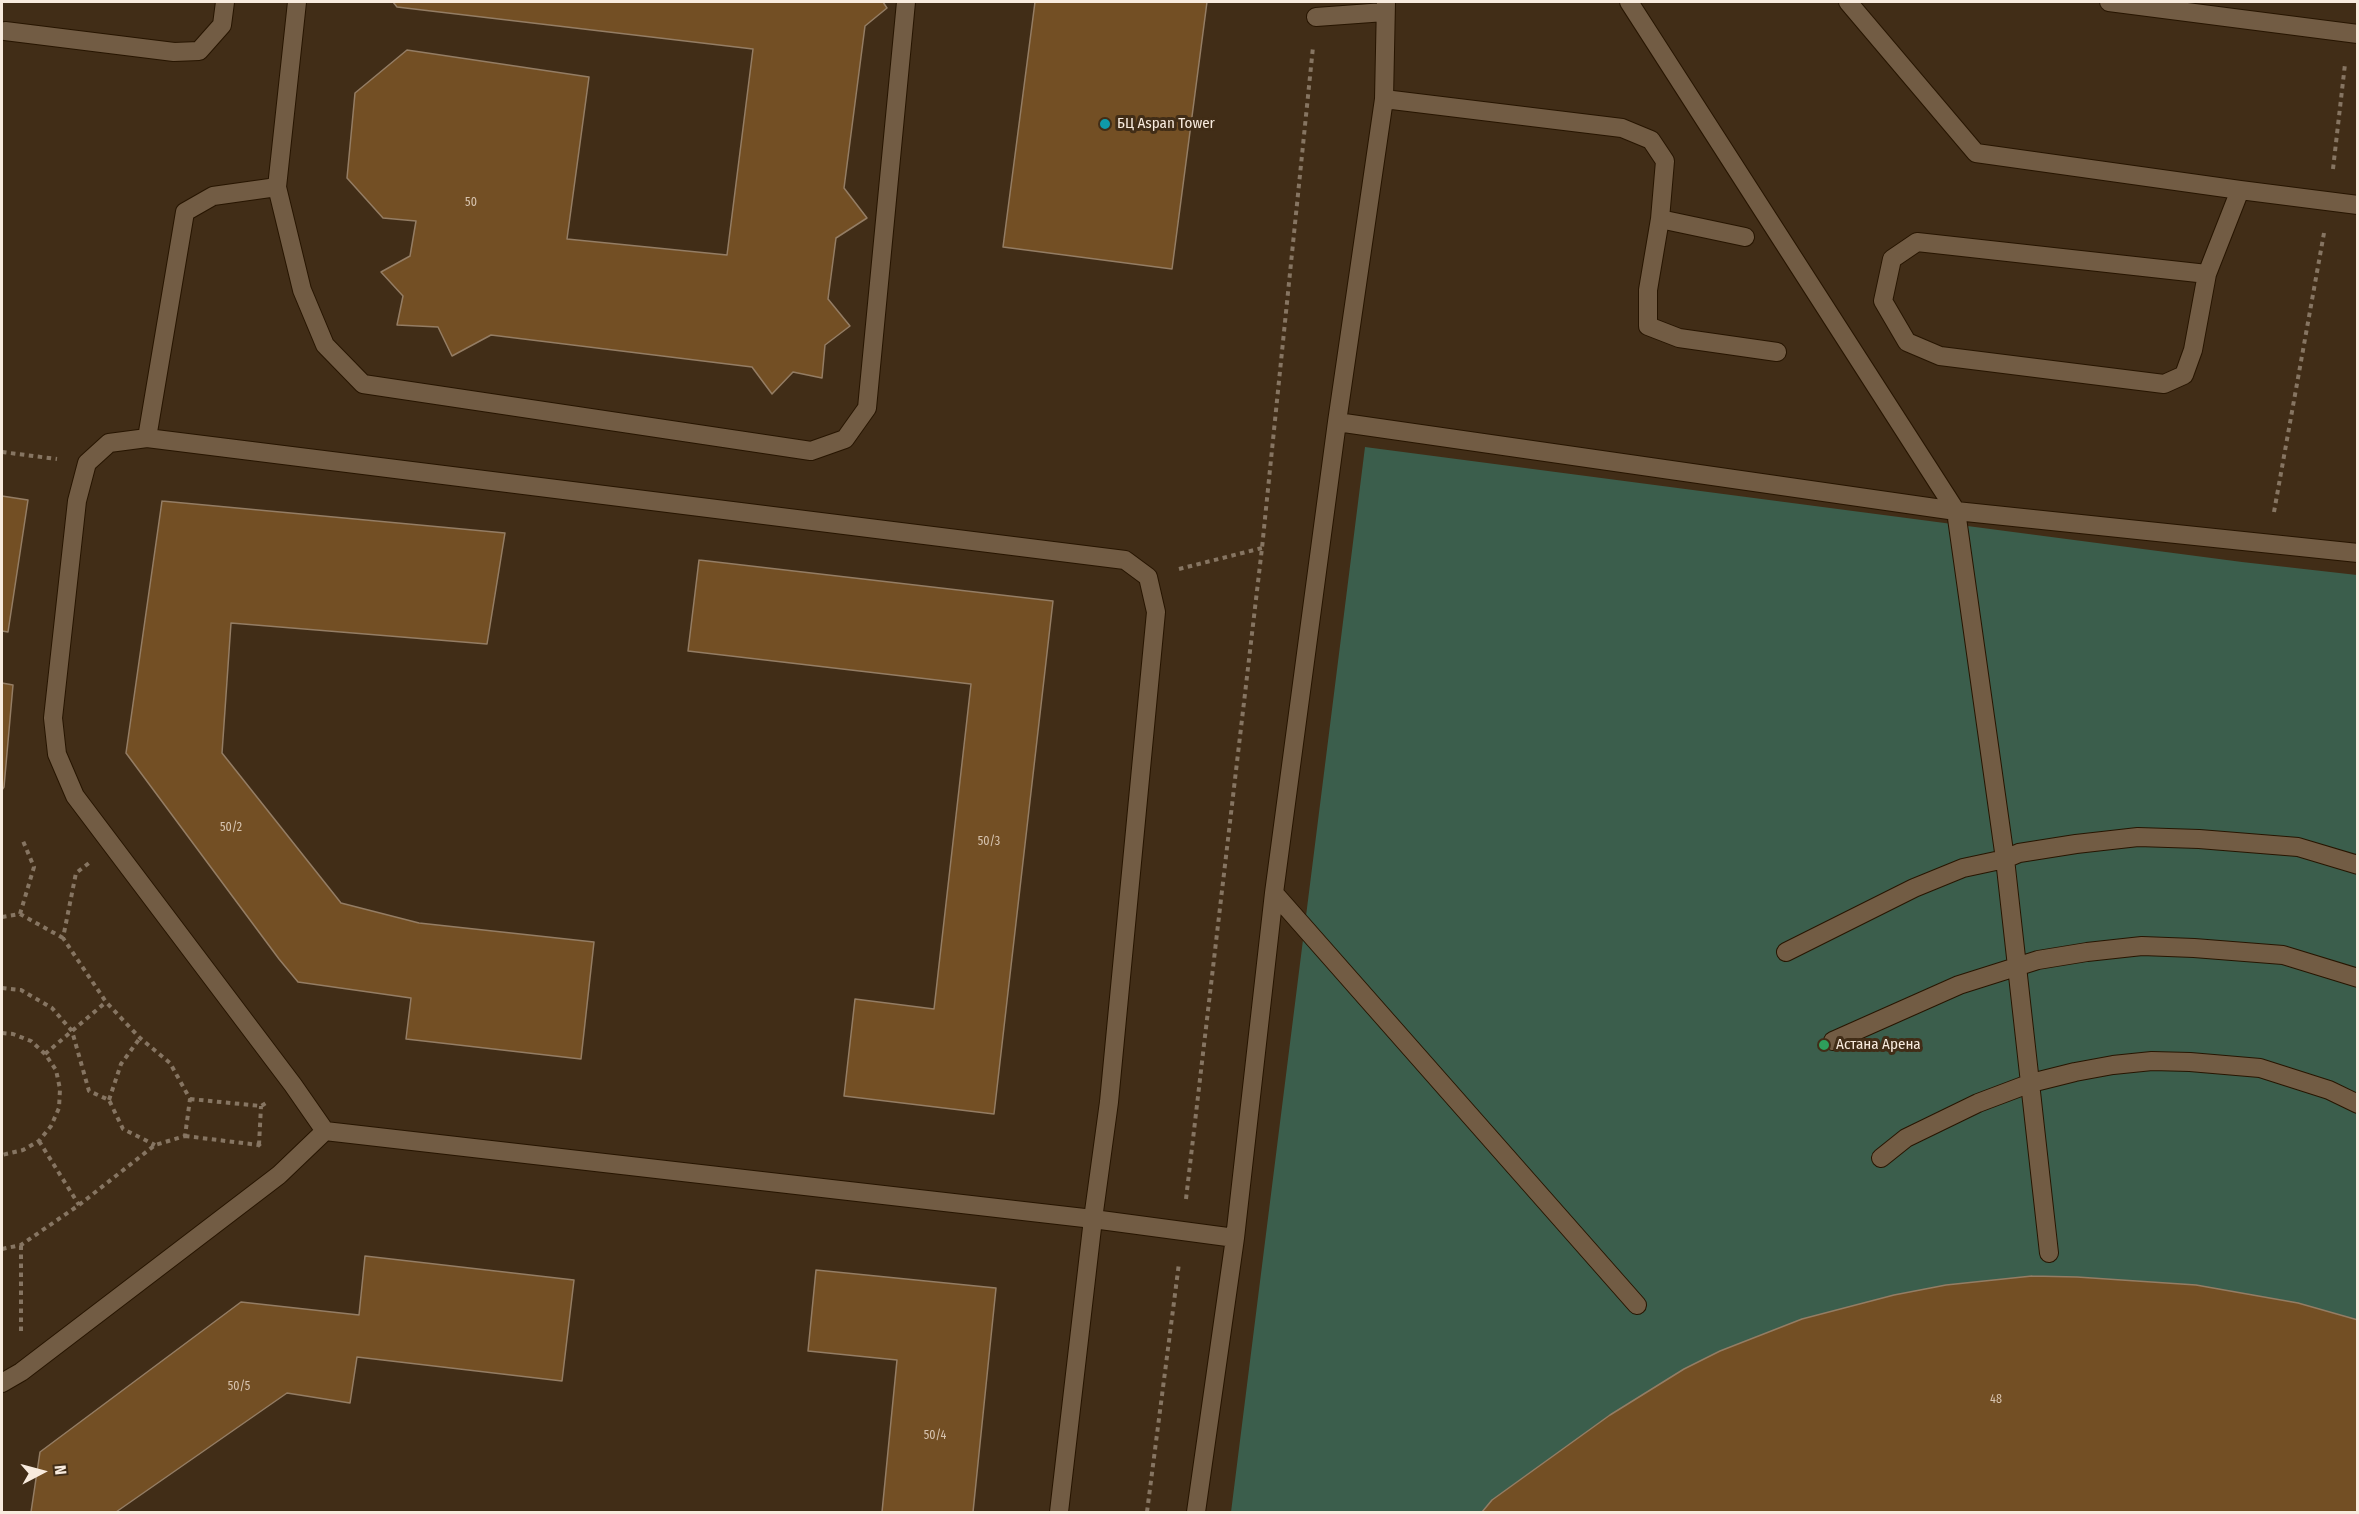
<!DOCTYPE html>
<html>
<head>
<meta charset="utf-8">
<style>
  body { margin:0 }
  #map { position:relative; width:2359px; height:1514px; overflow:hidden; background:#412d17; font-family:"Fira Sans Condensed",sans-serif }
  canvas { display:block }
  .frame { position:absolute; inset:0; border:3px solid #f8ebde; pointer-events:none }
  .north { position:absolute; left:12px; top:1442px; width:60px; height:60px; -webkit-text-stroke:4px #412d17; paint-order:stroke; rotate:84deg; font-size:16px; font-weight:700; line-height:24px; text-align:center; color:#f8ebde }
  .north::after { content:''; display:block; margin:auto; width:21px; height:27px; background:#f8ebde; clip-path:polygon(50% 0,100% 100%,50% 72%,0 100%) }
</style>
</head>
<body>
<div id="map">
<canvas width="2359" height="1514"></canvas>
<div class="frame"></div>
<div class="north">N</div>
</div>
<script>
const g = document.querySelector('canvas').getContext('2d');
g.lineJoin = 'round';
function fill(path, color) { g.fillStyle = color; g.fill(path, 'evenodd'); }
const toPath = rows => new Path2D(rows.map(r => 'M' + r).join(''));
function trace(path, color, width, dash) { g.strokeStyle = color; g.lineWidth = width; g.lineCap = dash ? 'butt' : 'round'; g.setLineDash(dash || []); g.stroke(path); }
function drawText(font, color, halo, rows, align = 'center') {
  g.font = font + ' "Fira Sans Condensed",sans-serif'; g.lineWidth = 6; g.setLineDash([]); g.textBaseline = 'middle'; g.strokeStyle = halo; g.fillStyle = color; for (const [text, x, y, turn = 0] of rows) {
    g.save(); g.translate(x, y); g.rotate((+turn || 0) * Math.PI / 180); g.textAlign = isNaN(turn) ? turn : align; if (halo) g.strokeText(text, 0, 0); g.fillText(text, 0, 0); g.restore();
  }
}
fill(toPath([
  [1365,447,2242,562,2357,575,2357,1512,1231,1512]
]), '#3b5e4c');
const building = toPath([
  [393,2,883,2,887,8,865,26,844,188,867,218,836,238,828,299,850,326,825,345,822,378,793,372,772,394,752,367,491,335,452,356,438,327,397,325,403,296,381,272,410,256,416,221,383,218,347,178,355,93,407,50,589,77,567,239,727,255,753,49,397,7,393,2],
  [1035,2,1207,2,1172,269,1003,247,1035,2],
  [2,496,28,500,8,632,2,631,2,496],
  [162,501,505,533,487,644,231,623,222,753,341,903,419,923,594,942,581,1059,406,1039,411,998,298,982,279,959,126,753,162,501],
  [699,560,1053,601,994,1114,844,1096,855,999,934,1009,971,684,688,651,699,560],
  [2,683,13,685,4,787,2,790,2,683],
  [365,1256,574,1280,562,1381,357,1357,350,1403,287,1393,116,1512,31,1512,40,1452,241,1302,359,1315,365,1256],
  [816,1270,996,1288,973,1512,882,1512,897,1360,808,1351,816,1270],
  [2032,1276,2077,1277,2196,1285,2298,1303,2358,1320,2358,1512,1482,1512,1492,1500,1610,1415,1684,1369,1720,1351,1802,1319,1894,1295,1946,1285,2032,1276]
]);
fill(building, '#734f24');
trace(building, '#947d64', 1.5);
const minor = toPath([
  [297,2,277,187,302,290,325,345,363,384,811,451,845,439,867,408,906,2],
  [1629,2,1956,511,2005,859,2049,1253],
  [1848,2,1976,153,2240,190,2358,205],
  [2109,2,2358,34],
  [1316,17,1385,12],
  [5,31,174,52,199,51,222,25,225,2],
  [1384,99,1622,128,1651,140,1665,161,1660,219,1648,290,1648,326,1679,338,1777,352],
  [1660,219,1745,237],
  [2207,274,1917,242,1892,259,1883,301,1907,342,1940,356,2164,384,2184,375,2193,350,2207,274,2240,190],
  [1337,422,1956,511,2358,553],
  [147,438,1125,560,1148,577,1156,612,1109,1102,1093,1219,325,1131,293,1085,75,796,57,754,53,718,77,501,87,463,109,443,147,438],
  [147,438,185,212,213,196,277,187],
  [1274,893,1637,1305],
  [1786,952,1914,888,1963,868,2005,859,2019,853,2076,844,2138,837,2199,839,2298,847,2358,865],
  [1833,1041,1959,985,2038,960,2087,952,2142,946,2194,948,2283,955,2358,978],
  [1881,1158,1906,1138,1978,1103,2031,1083,2075,1072,2113,1065,2152,1061,2190,1062,2260,1068,2329,1090,2358,1104],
  [2,1383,21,1372,279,1175,325,1131],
  [1059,1512,1093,1219,1235,1238],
  [1196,1512,1235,1238,1274,893,1337,422,1384,99,1386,2]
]);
trace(minor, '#271501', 20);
trace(toPath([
  [2333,169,2345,64],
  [2,452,57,459],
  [2274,512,2324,233],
  [1179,569,1262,548],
  [20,914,34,867,23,841],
  [2,917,20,914,63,938],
  [2,988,21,990,52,1008,72,1031,89,1091,109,1100,123,1129,155,1145],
  [2,1033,13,1034,31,1041,45,1054,56,1070,60,1089,59,1108,51,1126,39,1141,23,1150,2,1155],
  [45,1054,106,1002],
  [190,1099,261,1106,266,1103],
  [109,1100,121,1064,140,1038],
  [185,1136,259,1145,261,1147],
  [39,1141,79,1205],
  [259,1145,261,1106],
  [1186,1199,1262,548,1313,47],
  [2,1249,21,1245,79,1205,155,1145,185,1136,190,1099,170,1063,140,1038,106,1002,63,938,76,873,89,863],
  [21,1331,21,1245],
  [1147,1512,1179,1263]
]), '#867562', 4, [4.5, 4.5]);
trace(minor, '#725c44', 18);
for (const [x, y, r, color] of [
  [1105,124,6,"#0f9aa8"],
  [1824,1045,6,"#2e9e5b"]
]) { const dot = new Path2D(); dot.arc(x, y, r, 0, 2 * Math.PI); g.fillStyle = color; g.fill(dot); trace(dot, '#412d17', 2); }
drawText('12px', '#d7c4b0', null, [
  ["50",471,203],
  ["50/2",231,828],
  ["50/3",989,842],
  ["50/5",239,1387],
  ["48",1996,1400],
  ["50/4",935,1436]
]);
drawText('15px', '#f8ebde', '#412d17', [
  ["БЦ Aspan Tower",1117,124],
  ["Астана Арена",1836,1045]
], 'left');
</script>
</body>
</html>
